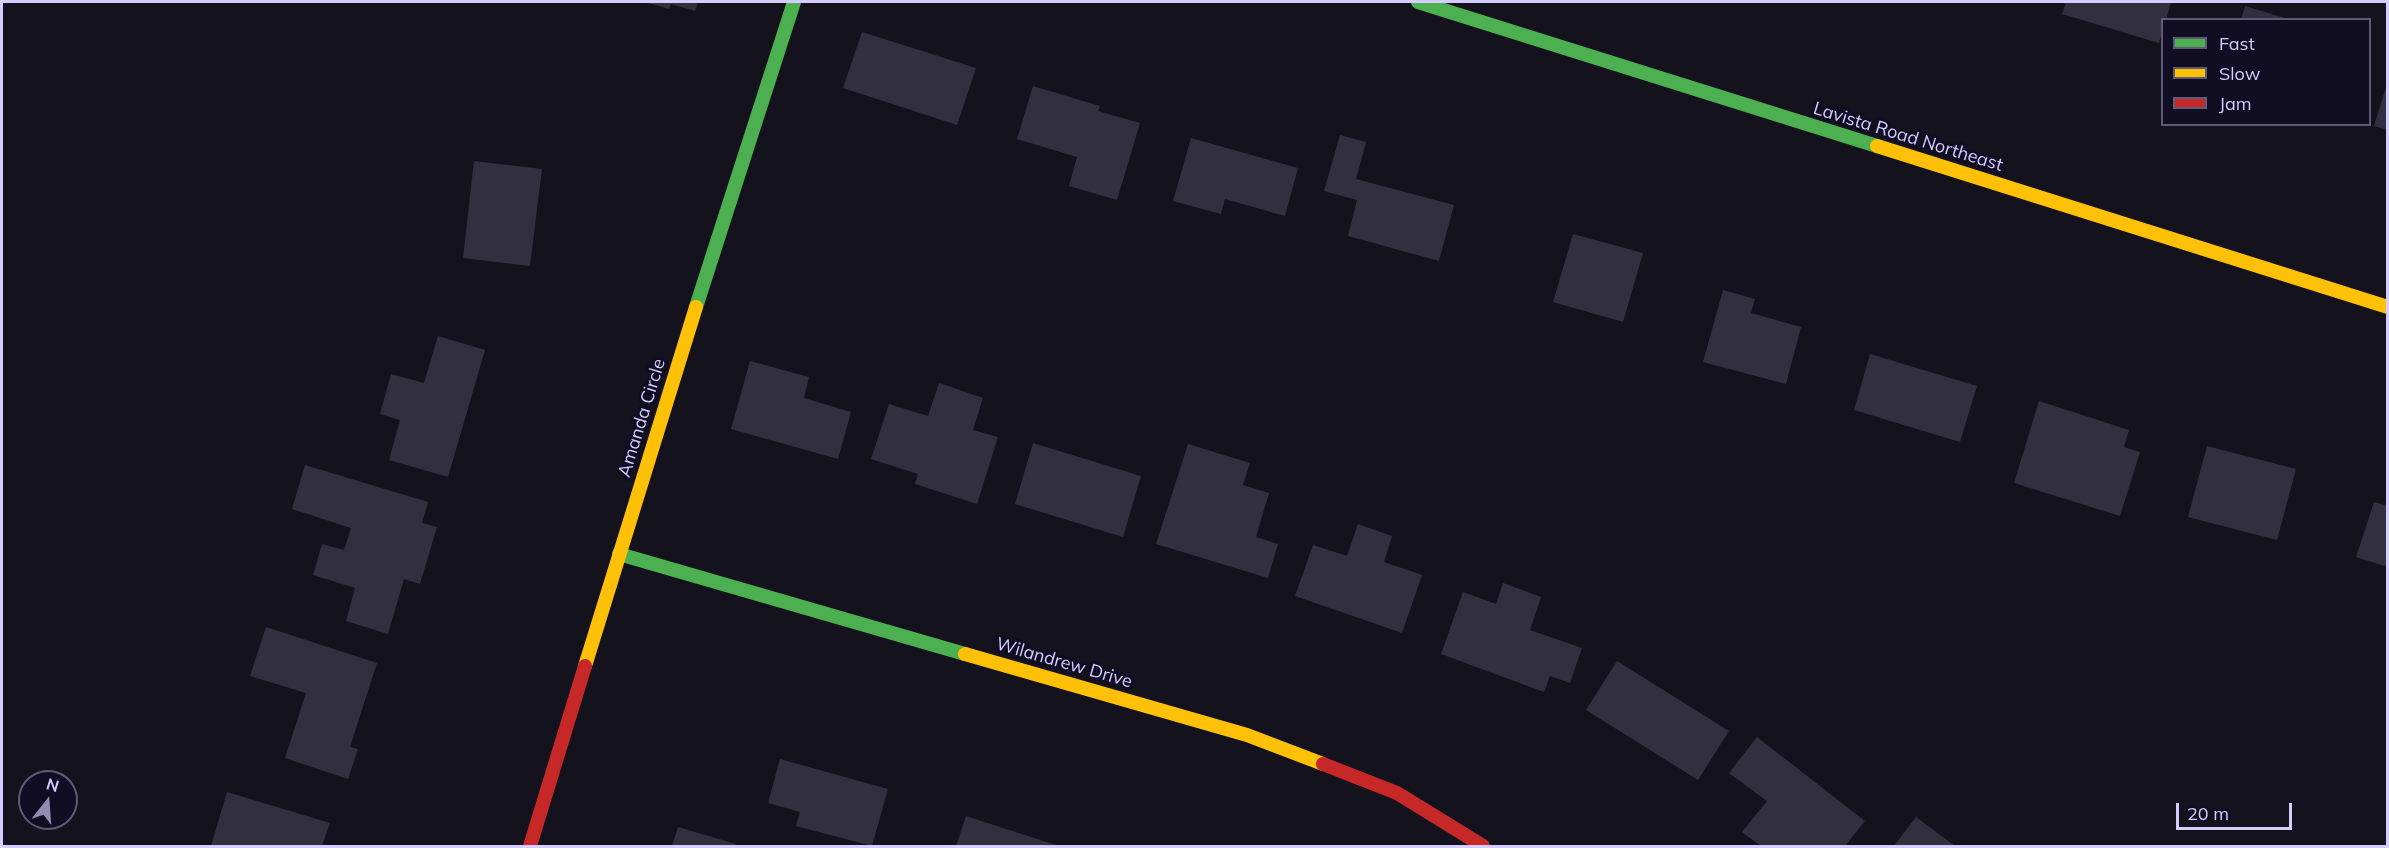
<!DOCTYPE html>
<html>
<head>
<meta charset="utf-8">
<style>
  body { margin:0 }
  #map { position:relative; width:2389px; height:848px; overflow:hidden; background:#14121d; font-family:Mulish,sans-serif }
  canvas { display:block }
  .frame { position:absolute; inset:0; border:3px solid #d4cdff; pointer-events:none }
  .legend { position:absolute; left:2161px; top:18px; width:210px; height:108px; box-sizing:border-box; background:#110d22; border:2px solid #5f5a7a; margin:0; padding:8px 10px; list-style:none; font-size:18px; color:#d4cdff }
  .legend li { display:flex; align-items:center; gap:12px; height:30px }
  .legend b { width:30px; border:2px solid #5f5a7a }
  .north { position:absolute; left:18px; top:770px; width:60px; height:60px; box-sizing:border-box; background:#110d22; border:2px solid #5f5a7a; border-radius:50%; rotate:17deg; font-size:16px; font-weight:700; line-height:24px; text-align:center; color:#d4cdff }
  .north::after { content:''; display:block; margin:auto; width:21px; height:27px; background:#918cb0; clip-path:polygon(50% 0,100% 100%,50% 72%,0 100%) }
  .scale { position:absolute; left:2176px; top:803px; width:116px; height:27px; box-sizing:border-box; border:3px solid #d4cdff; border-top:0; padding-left:8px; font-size:18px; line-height:21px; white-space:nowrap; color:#d4cdff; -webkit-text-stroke:4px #110d22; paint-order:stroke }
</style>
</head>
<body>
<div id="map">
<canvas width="2389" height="848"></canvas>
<div class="frame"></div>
<ul class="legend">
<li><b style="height:8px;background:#4caf50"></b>Fast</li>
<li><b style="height:8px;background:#ffc107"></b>Slow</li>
<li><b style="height:8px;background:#c62828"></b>Jam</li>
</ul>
<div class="north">N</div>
<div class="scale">20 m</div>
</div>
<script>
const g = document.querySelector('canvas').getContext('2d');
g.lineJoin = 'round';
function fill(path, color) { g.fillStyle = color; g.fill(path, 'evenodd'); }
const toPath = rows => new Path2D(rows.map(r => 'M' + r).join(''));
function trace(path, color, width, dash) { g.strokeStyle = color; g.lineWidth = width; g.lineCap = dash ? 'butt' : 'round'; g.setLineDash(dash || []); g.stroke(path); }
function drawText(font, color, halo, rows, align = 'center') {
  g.font = font + ' Mulish,sans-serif'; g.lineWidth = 6; g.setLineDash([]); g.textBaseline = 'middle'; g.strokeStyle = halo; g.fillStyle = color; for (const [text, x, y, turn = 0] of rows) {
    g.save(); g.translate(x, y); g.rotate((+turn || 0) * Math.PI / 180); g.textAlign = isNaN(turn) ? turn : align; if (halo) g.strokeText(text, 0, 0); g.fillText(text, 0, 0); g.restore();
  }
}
fill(toPath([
  [645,2,698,2,695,11,671,4,669,9],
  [2066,2,2171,2,2166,20,2162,20,2162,31,2159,43,2062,14],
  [2245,6,2288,19,2288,20,2241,20],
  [862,32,976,68,957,125,843,88],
  [2387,84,2388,84,2388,130,2374,126],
  [1033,86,1100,106,1098,111,1140,123,1117,200,1069,186,1077,157,1017,139],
  [1340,135,1366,142,1356,179,1454,205,1439,261,1348,236,1357,200,1324,191],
  [1191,138,1298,168,1285,216,1225,199,1221,214,1173,201],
  [474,161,542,169,530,266,463,258],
  [1573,234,1643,253,1623,322,1553,302],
  [1723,290,1755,299,1751,313,1801,327,1786,384,1703,362],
  [438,336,485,350,448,477,389,460,400,420,380,414,391,374,424,383],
  [1870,354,1977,386,1960,442,1854,410],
  [750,361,809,377,804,398,851,412,838,459,731,429],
  [939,383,983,398,973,430,998,437,977,504,915,484,918,474,871,459,889,404,928,416],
  [2039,401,2129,430,2124,447,2140,452,2120,516,2014,483],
  [1033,443,1141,476,1123,537,1015,504],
  [1188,444,1250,463,1243,485,1269,493,1256,537,1278,544,1268,578,1156,544],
  [2207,446,2296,469,2277,540,2188,517],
  [305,465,428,502,422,523,437,527,420,584,404,579,388,634,346,621,355,588,313,575,322,544,344,550,351,528,292,509],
  [2374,502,2388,506,2388,567,2356,557],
  [1358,524,1392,536,1384,562,1422,575,1402,633,1295,596,1313,545,1347,556],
  [1503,583,1541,597,1530,630,1582,648,1570,683,1550,676,1544,692,1441,654,1463,592,1496,604],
  [266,627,377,663,350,747,358,749,348,779,285,758,306,693,250,676],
  [1617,661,1729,731,1698,780,1586,710],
  [1757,737,1865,821,1845,846,1761,846,1742,832,1767,801,1729,773],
  [780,759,888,789,872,846,796,826,800,812,768,803],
  [227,792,330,823,322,846,211,846],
  [966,816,1059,846,956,846],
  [1916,817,1955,846,1894,846],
  [678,827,736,844,735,846,672,846]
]), '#32303f');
trace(toPath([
  [1418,2,1877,146],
  [696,307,794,2],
  [619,554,965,654]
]), '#4caf50', 14);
trace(toPath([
  [1877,146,2388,307],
  [965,654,1247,735,1323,764],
  [585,666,696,307]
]), '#ffc107', 14);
trace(toPath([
  [1323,764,1397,793,1483,846],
  [530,846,585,666]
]), '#c62828', 14);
drawText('18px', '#d4cdff', '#110d22', [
  ["Lavista Road Northeast",1908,137,17],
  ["Amanda Circle",642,418,-73],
  ["Wilandrew Drive",1064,663,16]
]);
</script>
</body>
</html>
